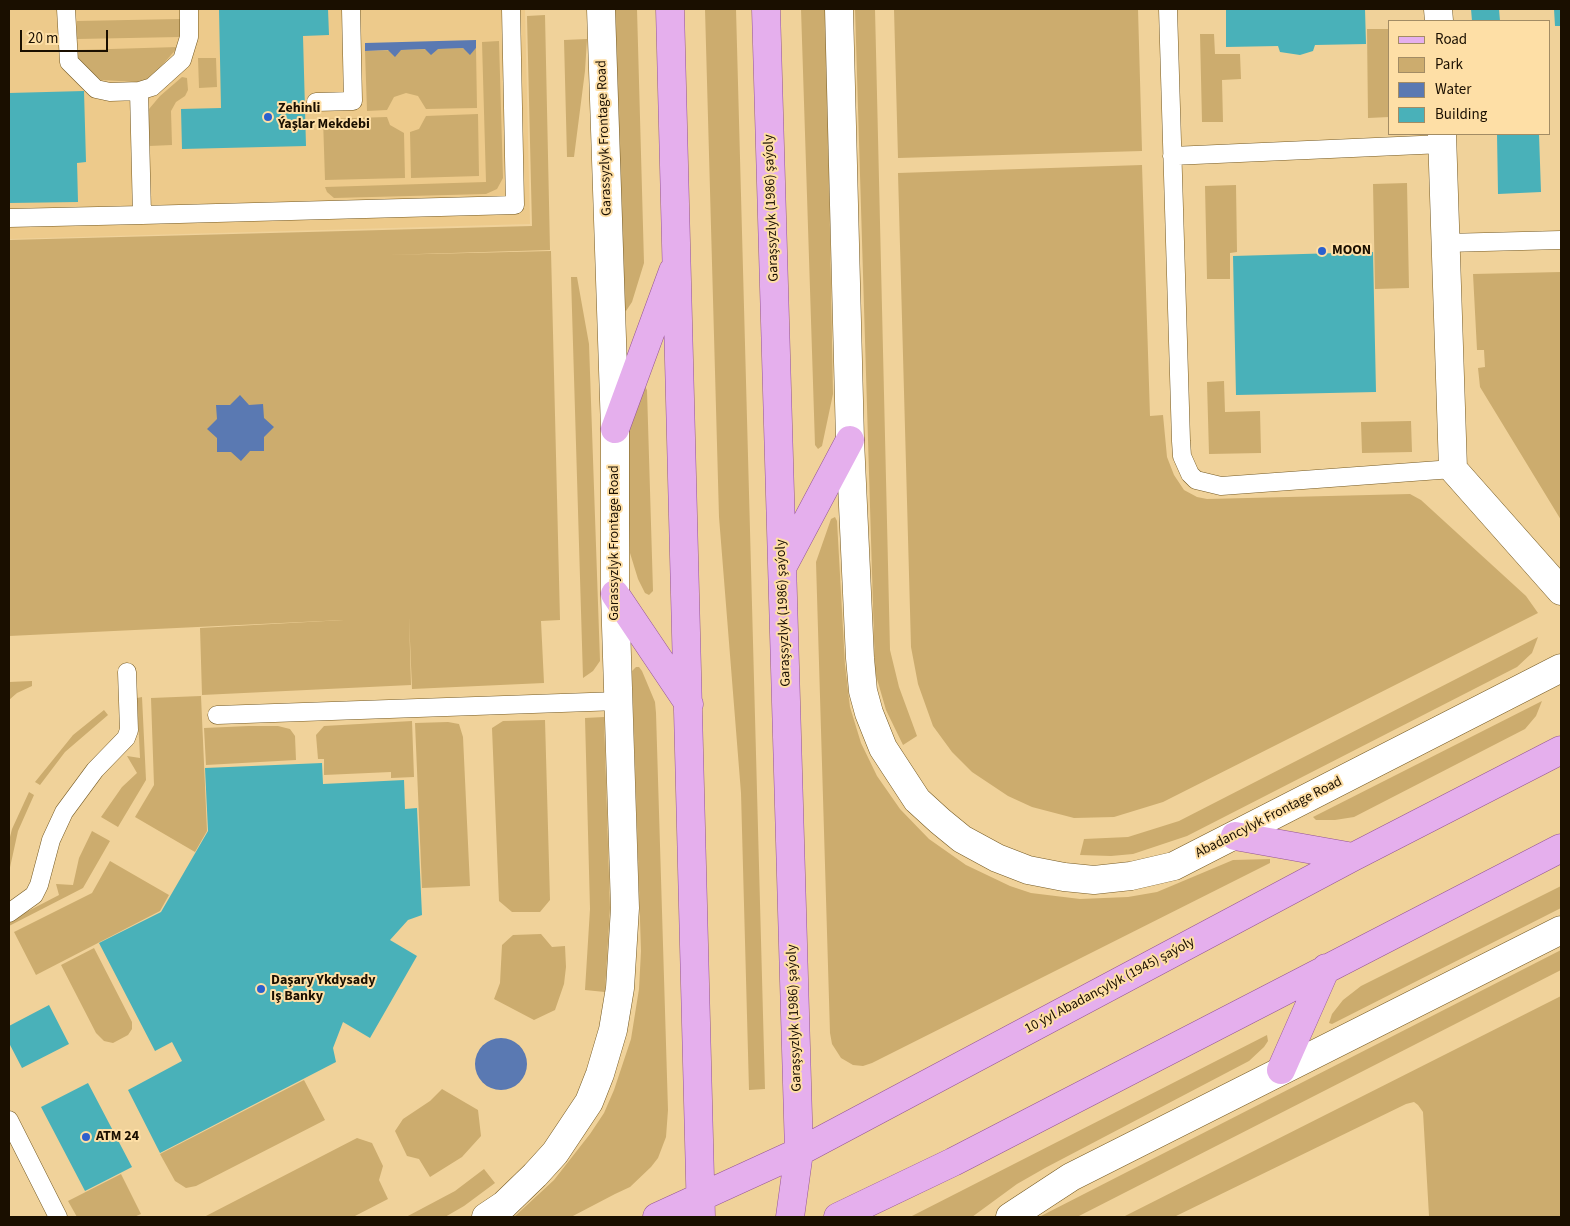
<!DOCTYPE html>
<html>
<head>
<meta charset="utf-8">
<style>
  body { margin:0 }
  #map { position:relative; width:1570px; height:1226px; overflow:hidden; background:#f0d29a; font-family:"Source Sans 3",sans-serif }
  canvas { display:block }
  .frame { position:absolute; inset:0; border:10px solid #1a0f00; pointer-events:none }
  .legend { position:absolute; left:1388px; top:20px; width:162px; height:115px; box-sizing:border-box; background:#fedfa6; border:1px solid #a38c64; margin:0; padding:6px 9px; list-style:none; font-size:15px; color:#1a0f00 }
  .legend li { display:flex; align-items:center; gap:10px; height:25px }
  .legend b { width:25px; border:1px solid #a38c64 }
  .scale { position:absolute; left:20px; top:30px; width:88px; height:22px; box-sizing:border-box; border:2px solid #1a0f00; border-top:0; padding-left:6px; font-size:15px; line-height:18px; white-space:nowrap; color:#1a0f00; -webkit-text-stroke:4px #fedfa6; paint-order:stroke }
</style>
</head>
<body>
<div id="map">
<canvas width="1570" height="1226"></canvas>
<div class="frame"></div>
<ul class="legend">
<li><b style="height:6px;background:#e5afed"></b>Road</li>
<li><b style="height:14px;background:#ccac6e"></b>Park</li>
<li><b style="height:14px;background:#5a79b2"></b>Water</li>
<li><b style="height:14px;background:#49b1b9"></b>Building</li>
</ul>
<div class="scale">20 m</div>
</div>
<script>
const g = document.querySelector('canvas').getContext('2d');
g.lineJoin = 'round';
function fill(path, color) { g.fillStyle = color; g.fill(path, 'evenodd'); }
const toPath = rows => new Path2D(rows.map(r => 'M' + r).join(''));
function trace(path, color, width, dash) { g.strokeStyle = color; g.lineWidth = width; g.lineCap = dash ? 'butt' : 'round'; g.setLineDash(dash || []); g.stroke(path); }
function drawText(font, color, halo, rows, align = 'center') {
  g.font = font + ' "Source Sans 3",sans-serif'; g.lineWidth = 4; g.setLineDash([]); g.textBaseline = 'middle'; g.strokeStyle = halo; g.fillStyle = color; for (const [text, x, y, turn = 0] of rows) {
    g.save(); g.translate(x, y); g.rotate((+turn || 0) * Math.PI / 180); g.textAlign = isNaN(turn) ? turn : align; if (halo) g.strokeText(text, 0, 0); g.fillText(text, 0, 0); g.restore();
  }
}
fill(toPath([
  [9,9,525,9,530,224,9,239]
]), '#edca8b');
fill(toPath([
  [615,9,637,9,644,263,632,302,626,311,623,308],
  [705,9,736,9,765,1089,749,1090,741,793,719,517],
  [801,9,826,9,833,394,822,446,818,449,815,445],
  [855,9,875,9,890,650,899,687,917,736,903,745,886,710,875,672],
  [894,9,1138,9,1142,151,898,158],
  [545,15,550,250,386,255,551,251,560,620,541,621,544,683,412,689,409,617,411,685,202,695,200,628,344,620,9,636,9,240,532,226,527,16],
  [180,19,180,37,77,39,77,21],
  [1367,29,1389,29,1389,117,1368,118],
  [1200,34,1214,34,1215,54,1240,54,1241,79,1222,80,1223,122,1202,122],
  [587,39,585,71,574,157,567,157,564,40],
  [499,41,503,178,497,189,486,194,334,198,327,192,325,187,486,182,482,42],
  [178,47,158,70,147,79,137,82,101,80,82,64,77,57,77,50],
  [463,48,470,54,476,48,477,108,426,109,418,96,406,93,394,97,387,110,367,111,365,51],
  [198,58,216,58,217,87,199,88],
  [182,77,187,78,188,90,185,96,176,102,171,111,172,145,149,146,149,109,160,96],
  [478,114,479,176,411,178,410,132,419,129,426,116],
  [387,117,390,125,404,133,405,178,325,180,323,119],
  [1142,165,1150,416,1163,415,1167,457,1174,475,1184,490,1197,497,1207,499,1410,494,1421,500,1526,596,1538,613,1163,802,1114,817,1074,818,1032,807,1008,796,972,772,952,752,933,726,918,684,911,647,898,173],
  [1407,183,1409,288,1375,289,1373,184],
  [1236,185,1237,252,1230,253,1230,279,1207,279,1205,186],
  [1561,272,1561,520,1480,387,1478,368,1485,367,1484,350,1477,350,1473,274],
  [571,277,577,277,589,344,600,661,593,671,583,678],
  [1224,381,1225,412,1260,411,1261,453,1209,454,1207,382],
  [643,383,647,390,653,591,649,595,645,593,638,579,630,553,626,433],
  [1411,421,1412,452,1362,453,1361,422],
  [835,517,837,521,845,665,850,707,861,743,877,776,900,809,929,839,966,865,1010,886,1031,893,1080,899,1128,897,1157,892,1233,860,1270,859,1270,863,872,1063,863,1066,853,1065,841,1058,832,1044,830,1033,816,562,831,519],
  [1538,637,1532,653,1517,667,1187,836,1133,854,1111,856,1080,855,1084,839,1128,837,1179,821],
  [636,667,639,667,642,671,655,702,656,713,668,1110,666,1137,658,1158,651,1167,630,1187,615,1194,571,1217,514,1217,554,1180,590,1134,604,1113,614,1090,631,1039,639,989,641,951,632,671],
  [32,681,32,686,17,693,9,700,9,682],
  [201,696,207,831,195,852,135,817,154,785,151,698],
  [142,697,146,780,118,827,101,817,122,787,137,773,127,756,140,758,137,698],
  [1542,701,1536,716,1525,729,1354,817,1335,820,1316,820,1313,817],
  [104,710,108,715,65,752,40,785,35,782,73,735],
  [604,717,610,908,605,992,585,990,590,909,585,718],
  [545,720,550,900,540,912,512,912,499,901,492,728,503,721],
  [412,721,414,777,391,778,391,772,324,775,324,759,318,759,316,735,324,726],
  [448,722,459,724,463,737,470,886,422,888,415,723],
  [249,726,278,726,290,729,295,736,296,760,206,765,204,728],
  [29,792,34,795,18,831,9,872,9,841,12,829],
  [92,831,110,841,83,888,9,926,9,921,59,895,56,884,73,885,79,858],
  [110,861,169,895,160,911,36,975,14,932,92,893],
  [1561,886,1561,908,1332,1024,1329,1023,1332,1014,1343,1000,1361,986],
  [541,934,552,947,565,946,566,967,564,984,555,1010,534,1020,494,999,500,983,502,945,513,935],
  [94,948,132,1022,132,1029,128,1035,113,1043,104,1041,96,1033,61,965],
  [1561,950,1561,970,1077,1217,1039,1217],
  [1561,996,1561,1217,1429,1216,1423,1112,1418,1105,1414,1102,1406,1104,1174,1217,1123,1217],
  [1267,1035,1268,1041,1264,1047,1249,1061,1045,1168,1017,1184,972,1217,910,1217],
  [304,1080,325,1120,196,1186,186,1188,175,1181,160,1154],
  [442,1089,478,1110,481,1136,462,1157,430,1177,419,1159,407,1156,395,1131,403,1119,430,1101],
  [357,1138,372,1143,383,1166,379,1180,388,1199,353,1217,204,1217],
  [484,1169,495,1183,464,1206,445,1217,406,1217,455,1191],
  [121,1174,141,1214,134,1217,77,1217,68,1201]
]), '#ccac6e');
fill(toPath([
  [476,40,476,48,470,55,463,48,438,49,431,55,425,49,401,50,395,57,388,50,365,51,365,43],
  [240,395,249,405,263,404,264,418,274,427,264,437,264,451,250,451,241,461,231,452,217,452,217,438,207,429,217,419,216,405,230,405],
  '475 1064a26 26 0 1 1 52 0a26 26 0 1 1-52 0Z'
]), '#5a79b2');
fill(toPath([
  [219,9,328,9,329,35,303,36,306,146,182,149,181,109,221,108],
  [1226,9,1365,9,1366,44,1315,45,1313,51,1300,55,1280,52,1278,46,1226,47],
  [1471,9,1499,9,1500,21,1472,21],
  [1554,9,1561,9,1561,26,1555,26],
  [84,91,86,162,77,163,78,202,9,203,9,93],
  [1497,134,1539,134,1541,192,1498,194],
  [1373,252,1376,392,1236,395,1233,256],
  [322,763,323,784,404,780,405,809,417,808,422,915,408,920,390,940,417,956,370,1038,343,1022,333,1048,336,1062,160,1153,128,1090,182,1061,172,1042,155,1051,99,943,161,912,208,831,205,768],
  [49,1005,69,1044,22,1068,9,1043,9,1026],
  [88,1083,132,1167,85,1191,41,1107]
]), '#49b1b9');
const lane = toPath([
  [66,9,69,62,96,89,110,92,139,91,152,87,182,60,189,37,189,9],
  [1168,9,1181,441,1182,456,1190,474,1196,480,1221,486,1453,469],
  [139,91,142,215,515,205,511,9],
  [316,102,353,101,351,9],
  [1172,156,1443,144],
  [9,218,142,215],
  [1446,243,1561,240],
  [217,715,619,701],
  [9,913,34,895,39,885,51,840,64,812,95,770,126,738,129,730,127,672],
  [9,1120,58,1217]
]);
const street = toPath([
  [839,9,850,440,860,658,863,691,869,713,883,748,917,800,940,821,962,839,997,858,1028,870,1064,877,1094,880,1131,876,1174,866,1561,668],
  [1438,9,1439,21],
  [1442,134,1453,469,1561,591],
  [486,1217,504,1205,535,1175,555,1153,589,1102,600,1074,613,1030,620,988,625,908,615,594,615,429,601,9],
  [1010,1217,1071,1177,1561,930]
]);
const primary = toPath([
  [670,9,701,1217],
  [766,9,799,1152,790,1217],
  [615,429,673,271],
  [783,566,850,440],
  [615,594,689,704],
  [1235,836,1353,857],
  [1281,1070,1326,968],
  [657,1217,799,1152,1353,857,1561,750],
  [838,1217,953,1162,1561,848]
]);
trace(lane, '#755a23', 19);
trace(street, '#755a23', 29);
trace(primary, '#935492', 29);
trace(lane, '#fff', 18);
trace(street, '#fff', 28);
trace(primary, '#e5afed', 28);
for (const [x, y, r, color] of [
  [268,117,5,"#2b60ce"],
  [1322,251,5,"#2b60ce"],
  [261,989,5,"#2b60ce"],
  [86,1137,5,"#2b60ce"]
]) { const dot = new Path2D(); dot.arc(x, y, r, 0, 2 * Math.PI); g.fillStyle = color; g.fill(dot); trace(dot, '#fedfa6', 2); }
drawText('bold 14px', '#1a0f00', '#fedfa6', [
  ["Zehinli",278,109],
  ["Ýaşlar Mekdebi",278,125],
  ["MOON",1332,251],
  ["Daşary Ykdysady",271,981],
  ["Iş Banky",271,997],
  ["ATM 24",96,1137]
], 'left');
drawText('14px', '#1a0f00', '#fedfa6', [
  ["Garassyzlyk Frontage Road",605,138,-92],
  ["Garaşsyzlyk (1986) şaýoly",772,208,-92],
  ["Garassyzlyk Frontage Road",615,543,-90],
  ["Garaşsyzlyk (1986) şaýoly",784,613,-92],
  ["Abadancylyk Frontage Road",1269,818,-27],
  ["10 ýyl Abadançylyk (1945) şaýoly",1110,986,-28],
  ["Garaşsyzlyk (1986) şaýoly",795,1018,-92]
]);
</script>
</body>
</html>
